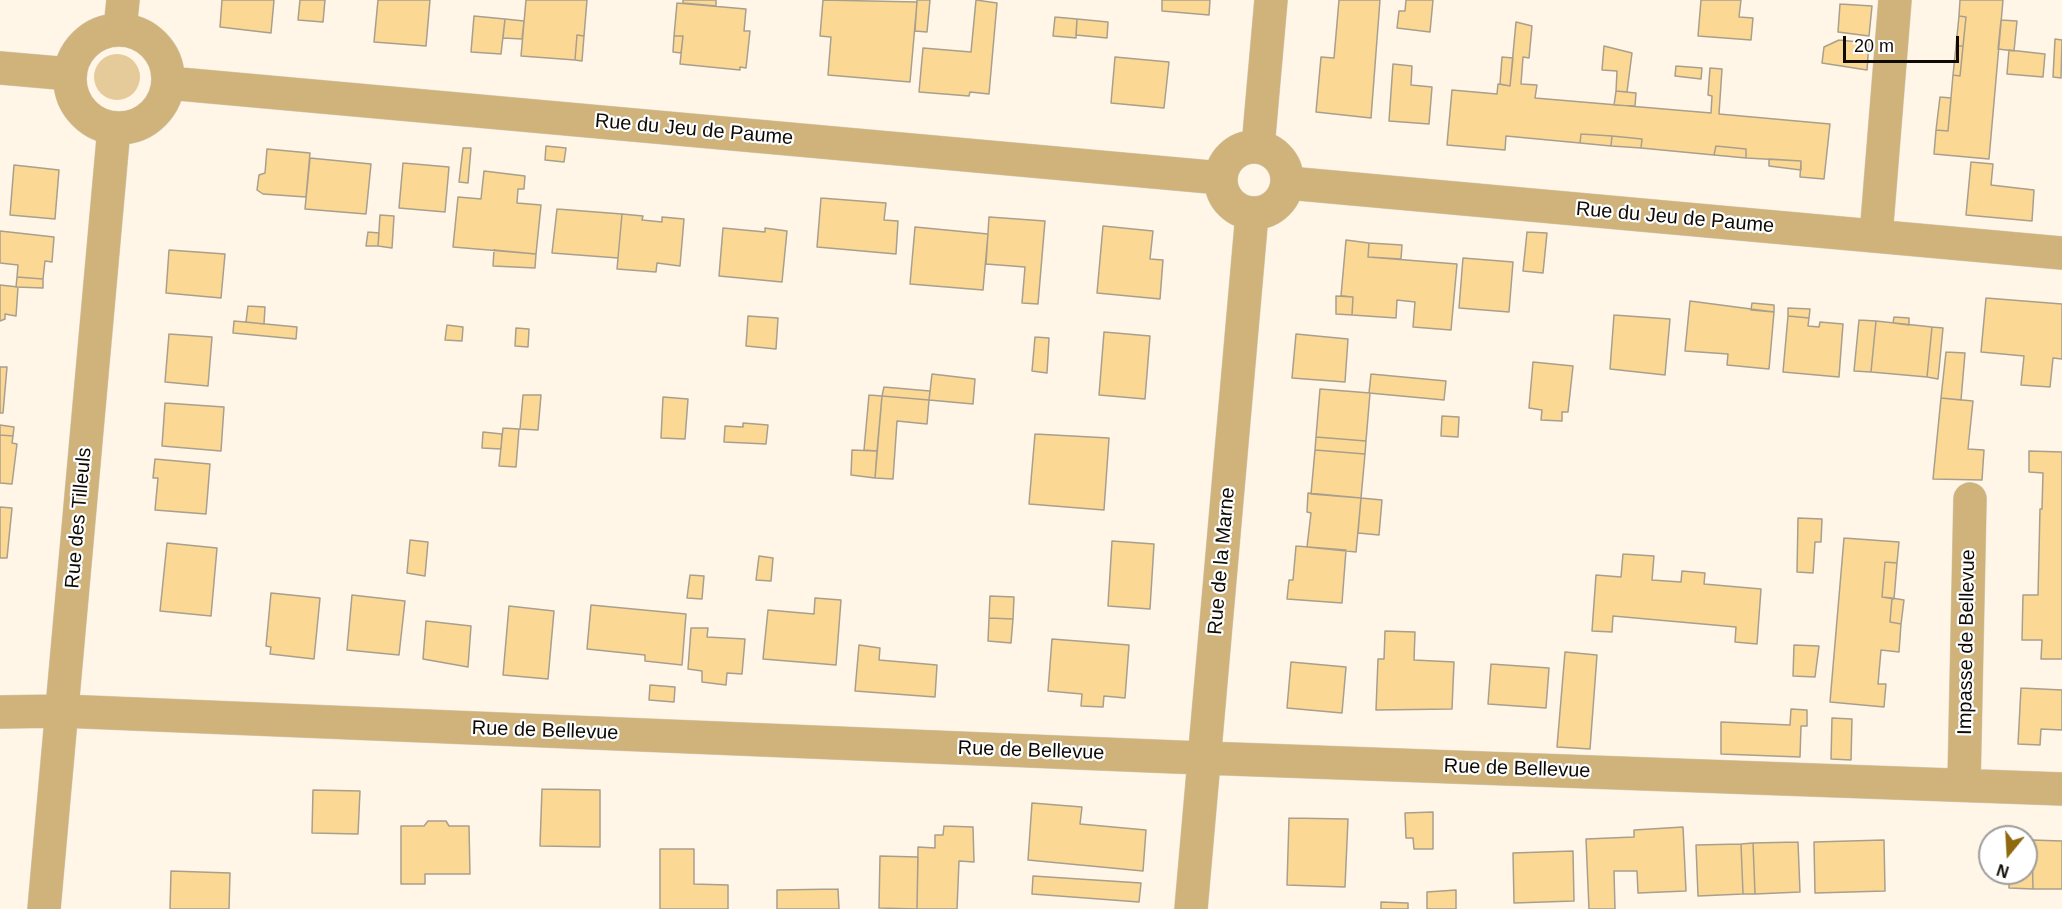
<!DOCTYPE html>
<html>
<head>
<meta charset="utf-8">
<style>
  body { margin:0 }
  #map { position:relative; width:2062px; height:909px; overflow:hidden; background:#fff6e7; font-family:Arial,sans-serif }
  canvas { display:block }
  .north { position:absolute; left:1978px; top:825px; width:60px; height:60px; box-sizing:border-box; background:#fff; border:2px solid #9f9d9b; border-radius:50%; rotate:198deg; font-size:16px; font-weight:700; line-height:24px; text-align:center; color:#0e0b05 }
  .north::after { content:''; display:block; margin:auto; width:21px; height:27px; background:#8f690e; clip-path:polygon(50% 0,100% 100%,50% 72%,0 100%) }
  .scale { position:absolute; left:1843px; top:36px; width:116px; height:27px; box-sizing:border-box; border:3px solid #0e0b05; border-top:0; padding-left:8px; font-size:18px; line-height:21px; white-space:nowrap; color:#0e0b05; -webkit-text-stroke:4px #fff; paint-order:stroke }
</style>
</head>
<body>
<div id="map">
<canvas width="2062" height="909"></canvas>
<div class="north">N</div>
<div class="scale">20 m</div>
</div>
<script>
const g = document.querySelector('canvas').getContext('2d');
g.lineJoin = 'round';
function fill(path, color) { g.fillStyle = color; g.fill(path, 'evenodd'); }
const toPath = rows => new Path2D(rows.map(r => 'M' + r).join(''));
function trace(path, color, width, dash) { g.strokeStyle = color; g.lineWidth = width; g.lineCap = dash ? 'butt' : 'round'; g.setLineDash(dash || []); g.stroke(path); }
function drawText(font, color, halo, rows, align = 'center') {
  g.font = font + ' Arial,sans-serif'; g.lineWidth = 4.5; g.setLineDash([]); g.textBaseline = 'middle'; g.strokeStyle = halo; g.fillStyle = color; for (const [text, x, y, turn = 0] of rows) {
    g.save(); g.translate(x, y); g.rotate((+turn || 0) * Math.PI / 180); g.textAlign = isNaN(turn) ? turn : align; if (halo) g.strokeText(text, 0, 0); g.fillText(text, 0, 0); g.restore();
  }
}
fill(toPath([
  '94 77a23 23 0 1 1 46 0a23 23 0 1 1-46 0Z'
]), '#e5ca9a');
const building = toPath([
  [222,0,274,0,271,33,220,27,222,0],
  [300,0,325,0,323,22,298,20,300,0],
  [378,0,430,0,426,46,374,42,378,0],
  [526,0,587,0,584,36,577,35,575,60,521,56,526,0],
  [683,0,716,0,716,6,683,3,683,0],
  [823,0,917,2,910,82,828,75,831,37,820,36,823,0],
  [917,0,930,0,927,32,915,31,917,0],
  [976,0,997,3,989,94,970,92,969,96,919,92,923,48,971,52,976,0],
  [1162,0,1210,0,1209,15,1162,11,1162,0],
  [1339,0,1380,0,1371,118,1316,112,1321,57,1334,58,1339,0],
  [1406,0,1433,0,1430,32,1397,28,1399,11,1405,11,1406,0],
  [1701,0,1741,0,1739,17,1753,18,1751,40,1698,36,1701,0],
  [1960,0,2003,0,1989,159,1934,154,1936,130,1948,131,1953,75,1960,76,1966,17,1959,16,1960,0],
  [677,3,746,9,744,31,750,31,746,68,740,67,740,70,680,64,683,36,674,36,677,3],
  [1840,4,1872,6,1869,36,1838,32,1840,4],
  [474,16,505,19,501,54,471,52,474,16],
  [1959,16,1966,17,1963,46,1956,46,1959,16],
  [1055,17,1077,19,1076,38,1053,36,1055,17],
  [505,19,524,21,522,39,503,38,505,19],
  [1077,19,1108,22,1107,38,1076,35,1077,19],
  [2001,20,2017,21,2014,51,1998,49,2001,20],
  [1516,22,1532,26,1529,58,1523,57,1521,84,1537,85,1535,98,1711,113,1712,96,1708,95,1710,68,1722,69,1719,114,1830,124,1824,179,1800,177,1801,161,1746,158,1746,149,1716,146,1714,155,1641,148,1642,139,1612,136,1581,134,1580,143,1506,136,1505,150,1447,145,1452,90,1497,94,1498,84,1510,86,1516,22],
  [577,35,584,36,582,61,575,60,577,35],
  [674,36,683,36,681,53,673,52,674,36],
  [2055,39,2062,40,2061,78,2053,77,2055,39],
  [1839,40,1869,43,1867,70,1822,63,1824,47,1839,40],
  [1604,46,1632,53,1627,92,1616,91,1617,71,1602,70,1604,46],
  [1956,46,1963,46,1960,76,1953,75,1956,46],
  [2009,50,2045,54,2043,77,2007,74,2009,50],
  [1115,57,1169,62,1164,108,1111,103,1115,57],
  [1502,57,1513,58,1510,86,1500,84,1502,57],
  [1393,64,1412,66,1411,85,1432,87,1429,124,1389,121,1393,64],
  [1676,66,1702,68,1701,79,1675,76,1676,66],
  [1616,91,1636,93,1635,106,1614,105,1616,91],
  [1940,97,1951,98,1948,131,1936,130,1940,97],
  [1581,134,1612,136,1611,146,1580,143,1581,134],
  [1612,136,1642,139,1641,148,1611,146,1612,136],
  [546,146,566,148,564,162,545,160,546,146],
  [1716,146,1746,149,1746,158,1714,155,1716,146],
  [463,148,471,148,468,183,459,182,463,148],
  [267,149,310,153,306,197,263,194,257,190,259,175,265,173,267,149],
  [310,158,371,164,366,214,305,209,310,158],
  [1769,159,1801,161,1801,170,1769,166,1769,159],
  [1971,162,1993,164,1991,185,2034,190,2032,221,1966,215,1971,162],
  [403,163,449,167,445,212,399,208,403,163],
  [14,165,59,170,55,219,10,215,14,165],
  [484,171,525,176,524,189,518,189,517,203,541,205,536,254,453,247,458,197,481,199,484,171],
  [821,198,886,203,884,220,898,221,896,254,817,247,821,198],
  [557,209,622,214,618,258,552,253,557,209],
  [622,214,643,216,642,220,662,222,662,217,684,219,680,266,657,263,656,272,617,269,622,214],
  [380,215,394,216,392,248,378,246,380,215],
  [989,217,1045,221,1038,304,1022,303,1025,267,986,264,989,217],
  [1103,226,1153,231,1150,259,1163,260,1160,299,1097,293,1103,226],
  [915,227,988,234,983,290,910,284,915,227],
  [723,228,765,232,765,228,787,231,782,282,719,276,723,228],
  [0,231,54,237,52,262,45,261,43,279,17,277,18,265,0,263,0,231],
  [368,232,379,233,378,246,366,246,368,232],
  [1527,232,1547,233,1543,273,1523,271,1527,232],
  [1346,240,1369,243,1368,257,1457,264,1451,330,1413,327,1415,302,1397,300,1396,318,1352,315,1353,297,1341,296,1346,240],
  [1369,243,1402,245,1401,259,1368,257,1369,243],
  [169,250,225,254,221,298,166,293,169,250],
  [494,250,536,254,535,268,493,266,494,250],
  [1463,258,1513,262,1509,312,1459,308,1463,258],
  [17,277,43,279,43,288,16,287,17,277],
  [0,285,18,287,16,316,5,314,5,319,0,321,0,285],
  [1336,296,1353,297,1352,315,1336,314,1336,296],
  [1986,298,2062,304,2062,359,2053,358,2050,387,2021,385,2024,356,1981,352,1986,298],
  [1690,301,1774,312,1769,369,1727,365,1728,354,1685,351,1690,301],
  [1752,303,1774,305,1774,312,1751,310,1752,303],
  [248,306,265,307,264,324,246,322,248,306],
  [1788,308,1810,309,1809,318,1788,316,1788,308],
  [1614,315,1670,319,1665,375,1610,369,1614,315],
  [748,316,778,318,776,349,746,346,748,316],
  [1788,316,1809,318,1808,326,1819,327,1820,322,1843,324,1839,377,1783,372,1788,316],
  [1894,317,1909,318,1909,325,1893,323,1894,317],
  [1859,320,1876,321,1871,372,1854,371,1859,320],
  [234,321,297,327,296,339,233,333,234,321],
  [1876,321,1932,327,1927,377,1871,372,1876,321],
  [447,325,463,327,462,341,445,340,447,325],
  [1932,327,1943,328,1938,379,1927,377,1932,327],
  [516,328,529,329,528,347,515,346,516,328],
  [1104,332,1150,336,1145,399,1099,395,1104,332],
  [169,334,212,337,208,386,165,382,169,334],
  [1296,334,1348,339,1345,382,1292,378,1296,334],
  [1035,337,1049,338,1047,373,1032,371,1035,337],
  [1946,352,1965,353,1961,400,1941,398,1946,352],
  [1533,362,1573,366,1568,412,1562,412,1562,421,1541,420,1542,410,1529,408,1533,362],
  [0,367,7,367,3,413,0,413,0,367],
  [932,374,975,379,973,404,929,400,932,374],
  [1371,374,1446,381,1444,400,1369,393,1371,374],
  [884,387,930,391,929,400,882,396,884,387],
  [1320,389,1370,393,1366,441,1316,437,1320,389],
  [523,395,541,395,538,430,520,429,523,395],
  [869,395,882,396,877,451,864,450,869,395],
  [882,396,929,400,927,424,897,421,893,479,875,478,882,396],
  [663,397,688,399,685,439,661,438,663,397],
  [1941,398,1973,401,1968,449,1984,450,1982,480,1933,479,1941,398],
  [165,403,224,407,221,451,162,446,165,403],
  [1442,416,1459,417,1458,437,1441,436,1442,416],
  [743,423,768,425,766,444,724,442,725,426,743,427,743,423],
  [0,425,14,427,13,436,0,435,0,425],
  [503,428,519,429,516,467,499,466,503,428],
  [483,432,502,434,501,449,482,448,483,432],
  [1035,434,1109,438,1104,510,1029,504,1035,434],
  [0,435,13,436,12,443,17,444,12,484,0,483,0,435],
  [1316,437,1366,441,1365,454,1315,450,1316,437],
  [852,450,877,451,875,478,851,475,852,450],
  [1315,450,1365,454,1361,498,1311,494,1315,450],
  [2029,451,2062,452,2062,659,2041,659,2042,640,2022,640,2023,595,2038,595,2040,509,2042,509,2043,473,2029,472,2029,451],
  [155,459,210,464,206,514,155,510,158,478,153,478,155,459],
  [1308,493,1361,498,1356,552,1307,547,1311,513,1307,512,1308,493],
  [1361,498,1382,500,1379,535,1358,533,1361,498],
  [0,507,12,508,7,558,0,558,0,507],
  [1798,518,1822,519,1821,542,1815,542,1813,573,1797,572,1798,518],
  [1844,538,1899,542,1897,563,1885,562,1882,597,1892,598,1890,622,1901,624,1899,652,1881,650,1878,684,1886,684,1884,707,1830,702,1844,538],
  [410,540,428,542,425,576,407,573,410,540],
  [1112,541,1154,544,1150,609,1108,606,1112,541],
  [167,543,217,548,211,616,160,611,167,543],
  [1296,546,1346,550,1342,603,1287,599,1289,580,1293,580,1296,546],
  [1623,554,1654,556,1652,580,1681,582,1682,571,1705,573,1704,584,1761,589,1757,644,1735,642,1736,627,1613,616,1612,632,1592,631,1596,575,1621,577,1623,554],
  [759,556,773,558,771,581,756,580,759,556],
  [1885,562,1897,563,1894,599,1882,597,1885,562],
  [690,575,704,576,702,599,687,598,690,575],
  [271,593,320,598,314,659,270,654,271,647,266,646,271,593],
  [352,595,405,601,399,655,347,650,352,595],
  [990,596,1014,597,1013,619,989,618,990,596],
  [815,598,841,600,836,665,763,659,768,610,814,614,815,598],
  [1892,598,1904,600,1901,624,1890,622,1892,598],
  [591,605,686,614,682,665,645,661,645,655,587,649,591,605],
  [509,606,554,611,548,679,503,675,509,606],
  [989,618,1013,619,1011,643,988,641,989,618],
  [426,621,471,626,468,667,423,659,426,621],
  [691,628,708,628,707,637,745,639,742,674,727,673,726,685,702,682,702,671,688,669,691,628],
  [1385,631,1415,632,1414,660,1454,662,1452,709,1376,710,1378,659,1384,659,1385,631],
  [1052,639,1129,645,1125,698,1104,696,1103,707,1081,706,1082,694,1048,691,1052,639],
  [859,645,880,648,879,660,937,665,935,697,855,691,859,645],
  [1794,645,1819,646,1815,677,1793,676,1794,645],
  [1565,652,1597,655,1590,749,1557,747,1565,652],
  [1291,662,1346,667,1342,713,1287,708,1291,662],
  [1491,664,1549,668,1546,708,1488,704,1491,664],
  [650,685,675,687,674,702,649,700,650,685],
  [2021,688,2062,690,2062,730,2041,729,2040,745,2018,744,2021,688],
  [1791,709,1807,710,1807,726,1801,726,1800,757,1721,754,1721,722,1790,725,1791,709],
  [1832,718,1852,719,1851,760,1831,759,1832,718],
  [542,789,600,790,600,847,540,846,542,789],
  [313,790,360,791,358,834,312,833,313,790],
  [1032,803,1082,807,1080,824,1146,830,1143,871,1028,860,1032,803],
  [1433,812,1433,849,1414,849,1413,838,1406,838,1405,813,1433,812],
  [1289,818,1348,819,1345,887,1287,885,1289,818],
  [428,821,446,821,449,826,469,826,470,874,425,874,425,884,401,884,401,826,424,826,428,821],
  [944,826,973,827,974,862,959,861,957,909,917,909,918,847,935,848,935,835,943,835,944,826],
  [1683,827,1686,891,1638,893,1637,871,1614,871,1615,909,1589,909,1586,839,1634,837,1634,830,1683,827],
  [1884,840,1885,891,1815,893,1814,842,1884,840],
  [2026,840,2032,840,2033,889,2009,888,2009,873,2026,873,2026,840],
  [2032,840,2062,841,2062,889,2033,889,2032,840],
  [1798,842,1800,892,1755,894,1753,843,1798,842],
  [1753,843,1755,894,1743,894,1741,844,1753,843],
  [1741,844,1743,894,1698,896,1696,845,1741,844],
  [660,849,694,849,694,884,728,885,728,909,660,909,660,849],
  [1573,851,1574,901,1514,903,1513,853,1573,851],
  [880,856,918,857,917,909,879,908,880,856],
  [171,871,230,873,229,909,170,909,171,871],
  [1033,876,1141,883,1139,902,1032,894,1033,876],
  [838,889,839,909,777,909,777,890,838,889],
  [1456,890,1456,909,1427,909,1427,892,1456,890],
  [1381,902,1408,903,1408,909,1381,909,1381,902]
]);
fill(building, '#fcd895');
trace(building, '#a99f8d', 1.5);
const minor = toPath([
  [120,29,123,0],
  '70 79a49 49 0 1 1 98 0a49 49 0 1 1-98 0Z',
  [0,68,70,74],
  [168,83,1221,178],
  '1221 180a33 33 0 1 1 66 0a33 33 0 1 1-66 0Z',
  [1258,147,1271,0],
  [1288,183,2062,253],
  [1876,236,1895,0],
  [0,712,62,711,1176,757,2062,789],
  [1964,784,1970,499],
  [44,909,114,128],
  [1191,909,1252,214]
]);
trace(minor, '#d8d0c3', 34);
trace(minor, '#d0b27b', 33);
drawText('20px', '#0e0b05', '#fff', [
  ["Rue du Jeu de Paume",694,130,5],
  ["Rue du Jeu de Paume",1675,218,5],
  ["Rue des Tilleuls",79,518,-85],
  ["Rue de la Marne",1222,561,-85],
  ["Impasse de Bellevue",1967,642,-89],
  ["Rue de Bellevue",545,731,2],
  ["Rue de Bellevue",1031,751,2],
  ["Rue de Bellevue",1517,769,2]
]);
</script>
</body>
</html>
